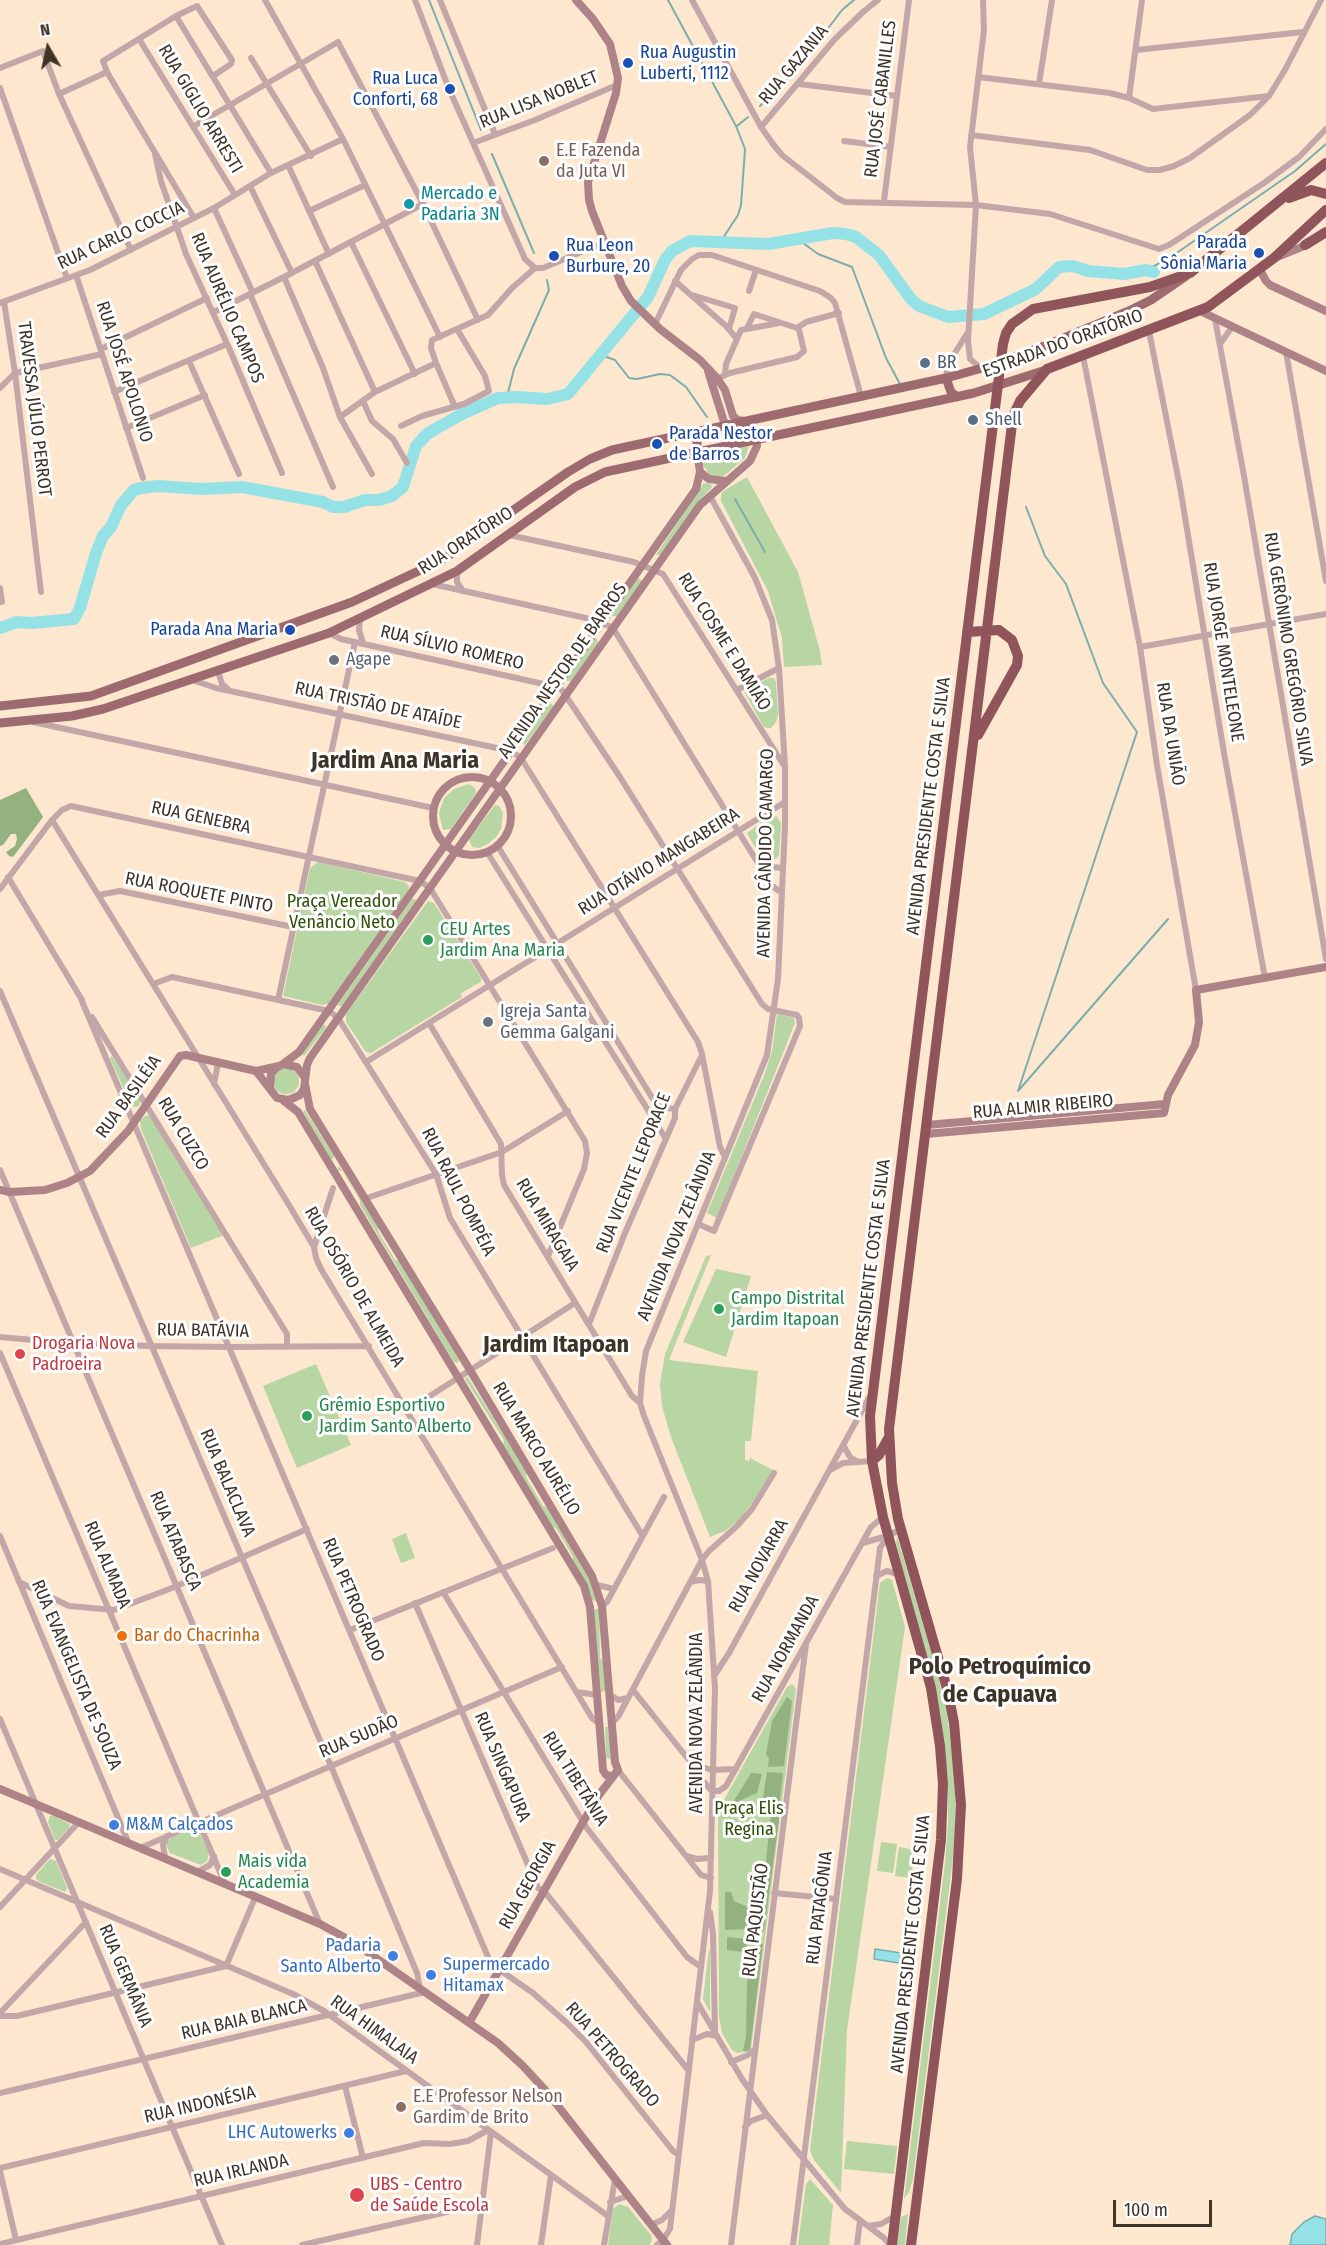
<!DOCTYPE html>
<html>
<head>
<meta charset="utf-8">
<style>
  body { margin:0 }
  #map { position:relative; width:1326px; height:2245px; overflow:hidden; background:#fde7cf; font-family:"Fira Sans Condensed",sans-serif }
  canvas { display:block }
  .north { position:absolute; left:18px; top:18px; width:60px; height:60px; -webkit-text-stroke:4px #fff; paint-order:stroke; rotate:351deg; font-size:16px; font-weight:700; line-height:24px; text-align:center; color:#3d3327 }
  .north::after { content:''; display:block; margin:auto; width:21px; height:27px; background:#3d3327; clip-path:polygon(50% 0,100% 100%,50% 72%,0 100%) }
  .scale { position:absolute; left:1113px; top:2200px; width:99px; height:27px; box-sizing:border-box; border:3px solid #3d3327; border-top:0; padding-left:8px; font-size:18px; line-height:21px; white-space:nowrap; color:#3d3327; -webkit-text-stroke:4px #fff; paint-order:stroke }
</style>
</head>
<body>
<div id="map">
<canvas width="1326" height="2245"></canvas>
<div class="north">N</div>
<div class="scale">100 m</div>
</div>
<script>
const g = document.querySelector('canvas').getContext('2d');
g.lineJoin = 'round';
function fill(path, color) { g.fillStyle = color; g.fill(path, 'evenodd'); }
const toPath = rows => new Path2D(rows.map(r => 'M' + r).join(''));
function trace(path, color, width, dash) { g.strokeStyle = color; g.lineWidth = width; g.lineCap = dash ? 'butt' : 'round'; g.setLineDash(dash || []); g.stroke(path); }
function drawText(font, color, halo, rows, align = 'center') {
  g.font = font + ' "Fira Sans Condensed",sans-serif'; g.lineWidth = 6; g.setLineDash([]); g.textBaseline = 'middle'; g.strokeStyle = halo; g.fillStyle = color; for (const [text, x, y, turn = 0] of rows) {
    g.save(); g.translate(x, y); g.rotate((+turn || 0) * Math.PI / 180); g.textAlign = isNaN(turn) ? turn : align; if (halo) g.strokeText(text, 0, 0); g.fillText(text, 0, 0); g.restore();
  }
}
fill(toPath([
  [749,446,745,458,725,475,718,477,710,475,703,465,704,459,708,454],
  [747,477,798,572,820,651,822,665,784,667,782,638,768,591,721,501,721,494,725,490],
  [706,483,711,484,712,487,697,503,660,555,656,555,703,484],
  [639,578,642,581,617,616,612,616,612,614,635,579],
  [594,639,597,639,598,643,571,681,567,681,566,678],
  [769,678,774,678,776,682,778,715,776,722,771,728,767,728,763,726,745,693,747,689],
  [550,703,553,705,553,707,525,745,522,742],
  [469,784,475,788,476,793,451,829,443,830,439,813,444,798,454,789],
  [495,805,499,806,503,813,501,829,496,837,488,844,479,848,472,847,469,839],
  [772,815,777,817,781,823,779,855,776,859,766,862,761,858,747,833],
  [318,862,405,882,409,886,408,891,328,1004,322,1005,283,996,310,868],
  [412,899,415,899,416,901,342,1006,339,1006,338,1004],
  [428,901,434,903,481,978,481,982,461,993,462,997,371,1053,366,1052,346,1022,346,1014],
  [777,1014,794,1018,795,1023,717,1218,707,1213,765,1073,772,1051],
  [322,1025,325,1025,326,1028,304,1056,302,1054],
  [112,1056,141,1101,139,1106,134,1107,130,1103,110,1058],
  '273 1081a13 13 0 1 1 26 0a13 13 0 1 1-26 0Z',
  [305,1110,334,1156,333,1159,331,1159,303,1112],
  [147,1115,151,1117,224,1235,191,1248,141,1129,140,1120],
  [339,1166,378,1226,378,1231,395,1260,400,1261,459,1360,458,1363,454,1362,360,1205,360,1200,342,1171,337,1170],
  [711,1255,669,1360,758,1371,751,1441,745,1441,745,1460,749,1461,750,1458,773,1470,752,1503,738,1521,725,1531,710,1537,671,1437,662,1406,660,1384,665,1354,706,1256],
  [716,1269,751,1276,726,1357,683,1342],
  [316,1364,351,1445,297,1468,263,1386],
  [467,1376,527,1472,526,1477,543,1506,547,1507,588,1577,596,1601,592,1600,573,1561,573,1557,556,1528,552,1527,503,1444,504,1440,465,1379],
  [406,1533,415,1558,401,1563,392,1539],
  [897,1536,937,1672,947,1713,954,1774,956,1810,954,1849,913,2179,909,2192,904,2199,945,1863,948,1824,948,1781,935,1687,896,1544],
  [887,1578,892,1580,905,1627,847,2030,841,2193,814,2160,810,2150,880,1583],
  [599,1608,600,1658,603,1661,606,1691,601,1692,594,1610],
  [792,1684,796,1689,751,2049,749,2051,738,2053,732,2050,722,2033,719,2016,718,1816,721,1805,787,1687],
  [605,1727,608,1727,611,1759,606,1758],
  [50,1816,54,1816,70,1824,69,1828,57,1840,55,1840,48,1822],
  [193,1829,199,1832,209,1854,207,1861,201,1865,170,1853,167,1847,167,1842,171,1838],
  [881,1842,897,1844,893,1873,877,1871],
  [899,1847,915,1850,911,1878,895,1876],
  [50,1859,56,1861,67,1888,65,1892,38,1881,36,1878,36,1875],
  [709,1949,710,1951,710,2012,703,1999],
  [847,2141,897,2146,894,2174,844,2169],
  [810,2179,833,2205,829,2245,798,2245,806,2184],
  [619,2204,628,2207,651,2235,652,2240,650,2245,608,2245,613,2209],
  [908,2214,905,2245,897,2245,901,2217]
]), '#b8d5a4');
fill(toPath([
  [26,788,43,817,13,857,9,856,6,852,15,846,17,839,16,834,11,834,3,845,0,846,0,800],
  [787,1697,792,1701,784,1766,768,1767,769,1759,766,1754,772,1721],
  [767,1772,783,1773,779,1808,769,1814,763,1798],
  [751,1773,762,1774,757,1793,732,1804],
  [777,1812,779,1820,764,1931,752,1930,754,1904,763,1888,771,1814],
  [725,1892,731,1892,734,1901,748,1907,747,1929,725,1930],
  [727,1937,747,1939,743,1971,740,1975,743,1952,727,1950],
  [753,1941,763,1944,750,2049,746,2052,743,2050,746,2037,747,1983]
]), '#94b280');
const water = toPath([
  [875,1949,901,1953,899,1963,874,1959,875,1949],
  [1315,2216,1326,2219,1326,2245,1290,2245,1292,2234,1304,2222,1315,2216]
]);
fill(water, '#94e2e6');
trace(water, '#7aaead', 1.5);
trace(toPath([
  [429,0,481,130],
  [668,0,736,126,745,149,741,205,738,215,721,241],
  [760,106,797,69,842,10,854,0],
  [737,126,748,117],
  [492,154,534,253],
  [799,240,818,254,852,267,886,358,900,384],
  [1146,270,1168,259,1295,171,1326,144],
  [601,355,615,360,629,378,637,379,660,374,670,375,686,387,707,417],
  [507,397,514,369,549,290,547,280],
  [735,499,765,552],
  [1026,507,1045,556,1066,584,1103,683,1137,732,1018,1091,1168,919]
]), '#7aaead', 2);
trace(toPath([
  [0,628,17,622,31,623,74,619,80,608,96,553,103,536,111,527,121,505,134,490,141,488,158,486,202,489,242,487,323,502,333,507,344,507,365,500,379,500,392,496,403,487,416,446,427,434,437,428,462,414,498,398,517,397,547,399,568,394,648,297,665,260,672,251,690,241,768,244,833,233,846,234,856,237,879,255,911,299,919,306,948,317,984,314,1036,289,1059,267,1073,266,1088,271,1124,274,1146,270,1154,272]
]), '#94e2e6', 12);
trace(toPath([
  [265,0,343,139,440,337],
  [415,0,449,89,525,259,535,268,543,268,605,242],
  [440,0,495,134],
  [692,0,761,127,773,144,782,155,837,198,845,202,976,205,1050,214,1159,249,1169,245,1264,183,1299,157,1326,129],
  [176,16,271,173],
  [139,39,235,195],
  [1136,50,1303,32],
  [251,58,311,156],
  [0,68,43,51,59,94,131,250],
  [978,77,1110,93,1129,98,1153,109,1269,96],
  [799,84,897,96],
  [1039,84,1052,0],
  [0,88,67,278],
  [59,94,107,72],
  [1129,98,1142,0],
  [194,126,338,42,423,204,478,320],
  [761,127,834,40,863,12,878,0],
  [971,135,1090,150,1147,170,1160,170,1174,166,1190,158,1250,115,1269,96,1286,68,1321,0],
  [844,141,891,147],
  [473,143,535,120,617,85],
  [155,154,161,181,186,254,229,348,282,473],
  [288,165,329,254],
  [250,186,292,273],
  [884,201,909,0],
  [214,208,253,293],
  [309,211,365,185],
  [194,218,107,72,103,61,176,16,197,6,232,60,231,64,213,76],
  [351,242,415,374],
  [315,261,375,392],
  [76,275,143,478],
  [284,277,323,368,340,417,372,474],
  [675,281,726,326,737,339],
  [749,291,756,270],
  [250,294,333,487],
  [692,295,735,308,729,329],
  [4,302,15,373,41,592],
  [0,303,90,270,214,208,271,173,343,139],
  [214,312,284,277,423,204],
  [1215,319,1244,476,1326,959],
  [655,324,681,270,692,259,699,255,712,255,820,291,831,298,835,303,861,396],
  [797,328,806,322,839,313],
  [1149,331,1180,487,1224,753,1265,978],
  [1220,344,1232,327],
  [101,349,207,298],
  [1286,352,1326,581],
  [1083,356,1140,647,1157,765,1196,990],
  [189,361,239,474],
  [436,363,455,407],
  [981,368,970,359,968,341,976,205,970,147,984,30,983,0],
  [725,374,726,364,741,330,779,323],
  [946,378,948,364,968,332],
  [714,380,730,373,797,357,804,351,799,330,797,328,754,314,747,328],
  [0,388,15,373,102,354],
  [114,392,227,344],
  [363,401,372,421,393,439,407,463],
  [340,417,375,392,436,363,431,348,432,340,488,315,512,288,535,268],
  [401,426,422,416,464,404,489,391,485,376,457,329],
  [126,428,205,395],
  [509,535,634,562,663,574,785,767],
  [457,571,457,582,463,591],
  [432,584,595,620,613,628,772,886,782,893],
  [0,588,2,602],
  [360,619,359,630,363,643],
  [329,633,341,639,557,687,562,690,620,777,762,1004,768,1009,797,1015,799,1018,800,1026,714,1231,698,1224],
  [1140,647,1326,614],
  [218,671,222,684,227,688],
  [192,680,216,688,511,751,521,758,698,1042,702,1054,720,1147,725,1157],
  [737,690,779,668],
  [33,722,433,808],
  [52,820,286,1200,314,1247,316,1258,321,1269,592,1718,600,1724],
  [497,845,656,1104,660,1107,675,1109],
  [487,852,666,1139],
  [761,866,783,868],
  [8,877,82,1000],
  [0,889,52,820,62,810,71,806,420,881,430,888,585,1141,587,1153,584,1169,548,1256],
  [98,895,120,891,293,927],
  [153,984,172,977,329,1011,338,1018,436,1174,450,1218,642,1535],
  [0,991,331,1766,417,1973,420,1989],
  [81,999,491,1964,533,1993,567,2023,586,2042,673,2151,679,2155],
  [278,1000,355,642],
  [92,1017,287,1334,287,1347],
  [429,1023,501,1144,502,1175,504,1185,632,1396,640,1403],
  [366,1062,785,802],
  [214,1084,218,1063],
  [0,1170,320,1924],
  [364,1199,502,1152,568,1111],
  [314,1247,333,1188],
  [589,1324,625,1233,675,1118,675,1109,702,1055],
  [0,1337,66,1343,151,1346,230,1347,369,1346],
  [0,1353,225,1884],
  [408,1410,575,1303],
  [843,1445,850,1457,858,1462],
  [830,1470,843,1463,872,1461],
  [0,1536,129,1844],
  [863,1543,887,1536],
  [876,1576,887,1571,898,1574],
  [19,1582,69,1606,114,1610,172,1588,307,1529],
  [690,1582,699,1580,708,1581],
  [597,1585,614,1589],
  [443,1592,586,1827,687,1957,701,1967],
  [415,1603,538,1888,544,1891,689,2071],
  [602,1606,607,1602,664,1497],
  [350,1630,553,1548],
  [714,1676,729,1653,870,1396],
  [633,1690,692,1764,693,1770,712,1791],
  [577,1692,597,1695],
  [609,1694,618,1700,628,1698],
  [0,1719,222,2245],
  [612,1723,618,1717,702,1560,709,1551,737,1526,752,1509,774,1473],
  [692,1764,712,1770,736,1769],
  [618,1770,701,1875,711,1878],
  [712,1791,719,1791,726,1786,871,1527,883,1517],
  [140,1848,562,1667],
  [686,1856,697,1859,711,1858],
  [165,1858,163,1845,167,1836],
  [0,1869,293,1994,324,2011,608,2216],
  [197,1872,210,1865,214,1856],
  [774,1893,836,1899],
  [0,1907,79,1822],
  [710,1912,713,1934,715,2030],
  [697,2002,742,2079,767,2115,845,2209,884,2238,890,2245],
  [0,2013,86,1922],
  [0,2016,17,2016,226,1966,255,1898],
  [692,2040,707,2034,717,2036],
  [731,2062,748,2055,754,2050],
  [345,2086,363,2158],
  [0,2093,425,1992],
  [745,2127,751,2121,767,2115],
  [0,2168,406,2071],
  [0,2171,16,2240],
  [610,2202,628,2196],
  [651,2225,662,2220,671,2211],
  [868,2226,881,2224,895,2216],
  [0,2244,424,2143,450,2144,468,2141,488,2130],
  [302,2245,482,2204],
  [477,2245,491,2132],
  [541,2245,551,2175],
  [604,2245,615,2179],
  [657,2245,663,2240,670,2229,710,1891,715,1688,708,1581,702,1560,644,1416,640,1403,642,1376,646,1351,767,1055,778,979,785,826,785,767,779,668,772,620,755,578,710,496],
  [731,2245,806,1644],
  [793,2245,880,1548,888,1536,901,1529],
  [857,2245,860,2221]
]), '#c3a6a7', 6);
trace(toPath([
  [576,0,593,19,610,44,618,78,616,93,588,182,589,200,592,211,622,286,631,301,660,329,700,360,717,378,725,390,733,416,740,422],
  [1277,257,1309,244],
  [1260,270,1266,281,1270,285,1326,311],
  [1200,311,1326,371],
  [708,371,725,425],
  [700,472,709,479,726,481],
  '433 816a39 39 0 1 1 78 0a39 39 0 1 1-78 0Z',
  [283,1064,299,1052,696,489,700,472,697,452],
  [256,1071,277,1098,289,1100,300,1095,304,1089,307,1065,310,1058,700,505,750,461,757,446,757,440],
  [305,1084,310,1109,470,1370,592,1576,602,1606,615,1762,618,1770,599,1795,583,1822,469,2023],
  [270,1088,271,1074,276,1068,283,1064,297,1067,305,1078],
  [284,1101,298,1112,584,1586,590,1607,603,1770,606,1775,612,1776],
  [927,1125,1165,1104],
  [926,1134,1164,1113,1168,1095,1195,1045,1199,1022,1196,990,1326,967],
  [0,1190,10,1192,45,1190,67,1183,90,1171,128,1131,180,1056,186,1055,256,1071,279,1066],
  [0,1789,320,1924,353,1942,376,1958,498,2043,523,2066,547,2092,667,2245]
]), '#ad8387', 8);
trace(toPath([
  [946,378,951,392,957,397],
  [742,421,750,426,757,440],
  [697,452,697,438,705,430],
  [0,706,91,696,352,602,442,560,568,472,590,459,612,450,946,378,990,366,1042,347,1129,311,1151,300,1186,276],
  [0,723,72,716,103,709,329,633,457,571,575,487,605,472,974,393,1046,370]
]), '#9d6b6f', 9);
trace(toPath([
  [1289,198,1311,190,1326,194],
  [1305,245,1326,232],
  [967,632,999,630,1012,640,1018,656,1017,665,978,735],
  [872,1461,879,1455,889,1437],
  [892,2245,941,1840,943,1784,940,1746,931,1688,883,1517,872,1461,870,1416,1003,344,1006,333,1012,324,1033,309,1150,287,1190,273,1326,163],
  [911,2245,957,1879,961,1805,954,1723,948,1692,898,1519,892,1483,889,1429,1013,416,1020,401,1047,369,1208,307,1274,258,1326,210]
]), '#8f555b', 10);
for (const [x, y, r, color] of [
  [628,63,6,"#1a4fb4"],
  [450,89,6,"#1a4fb4"],
  [544,161,6,"#8d6e63"],
  [409,204,6,"#0f9aa8"],
  [1259,253,6,"#1a4fb4"],
  [554,256,6,"#1a4fb4"],
  [925,363,6,"#5c6f8a"],
  [973,420,6,"#5c6f8a"],
  [657,444,6,"#1a4fb4"],
  [290,630,6,"#1a4fb4"],
  [334,660,6,"#6b7280"],
  [428,940,6,"#2e9e5b"],
  [488,1022,6,"#6b7280"],
  [719,1309,6,"#2e9e5b"],
  [20,1354,6,"#e0444e"],
  [307,1416,6,"#2e9e5b"],
  [122,1636,6,"#e8710a"],
  [114,1825,6,"#3f7fe0"],
  [226,1872,6,"#2e9e5b"],
  [393,1956,6,"#3f7fe0"],
  [431,1975,6,"#3f7fe0"],
  [401,2107,6,"#8d6e63"],
  [349,2133,6,"#3f7fe0"],
  [357,2195,8,"#e0444e"]
]) { const dot = new Path2D(); dot.arc(x, y, r, 0, 2 * Math.PI); g.fillStyle = color; g.fill(dot); trace(dot, '#fff', 2); }
drawText('18px', '#164399', '#fff', [
  ["Rua Augustin",640,53],
  ["Luberti, 1112",640,74],
  ["Rua Luca",438,79,"right"],
  ["Conforti, 68",438,100,"right"],
  ["Parada",1247,243,"right"],
  ["Sônia Maria",1247,264,"right"],
  ["Rua Leon",566,246],
  ["Burbure, 20",566,267],
  ["Parada Nestor",669,434],
  ["de Barros",669,455],
  ["Parada Ana Maria",278,630,"right"]
], 'left');
drawText('18px', '#3d3327', '#fff', [
  ["RUA GAZANIA",794,65,-50],
  ["RUA JOSÉ CABANILLES",881,99,-83],
  ["RUA LISA NOBLET",539,100,-22],
  ["RUA GIGLIO ARRESTI",200,109,59],
  ["RUA CARLO COCCIA",121,236,-25],
  ["RUA AURÉLIO CAMPOS",227,308,67],
  ["ESTRADA DO ORATÓRIO",1063,344,-20],
  ["RUA JOSÉ APOLONIO",124,372,72],
  ["TRAVESSA JÚLIO PERROT",34,409,83],
  ["RUA ORATÓRIO",466,541,-33],
  ["RUA COSME E DAMIÃO",724,642,58],
  ["RUA SÍLVIO ROMERO",452,648,13],
  ["RUA GERÔNIMO GREGÓRIO SILVA",1288,649,81],
  ["RUA JORGE MONTELEONE",1223,652,81],
  ["AVENIDA NESTOR DE BARROS",563,671,-55],
  ["RUA TRISTÃO DE ATAÍDE",378,706,12],
  ["RUA DA UNIÃO",1170,734,81],
  ["AVENIDA PRESIDENTE COSTA E SILVA",929,806,-83],
  ["RUA GENEBRA",201,818,12],
  ["AVENIDA CÂNDIDO CAMARGO",766,853,-89],
  ["RUA OTÁVIO MANGABEIRA",659,862,-32],
  ["RUA ROQUETE PINTO",199,893,11],
  ["RUA BASILÉIA",129,1097,-54],
  ["RUA ALMIR RIBEIRO",1043,1107,-5],
  ["RUA CUZCO",183,1134,59],
  ["RUA VICENTE LEPORACE",634,1173,-68],
  ["RUA RAUL POMPÉIA",458,1192,63],
  ["RUA MIRAGAIA",547,1225,59],
  ["AVENIDA NOVA ZELÂNDIA",677,1236,-68],
  ["RUA OSÓRIO DE ALMEIDA",354,1287,60],
  ["AVENIDA PRESIDENTE COSTA E SILVA",869,1288,-83],
  ["RUA BATÁVIA",203,1331,1],
  ["RUA MARCO AURÉLIO",536,1449,59],
  ["RUA BALACLAVA",227,1483,67],
  ["RUA ATABASCA",175,1541,67],
  ["RUA ALMADA",107,1565,67],
  ["RUA NOVARRA",759,1566,-61],
  ["RUA PETROGRADO",353,1600,67],
  ["RUA NORMANDA",786,1649,-61],
  ["RUA EVANGELISTA DE SOUZA",76,1675,67],
  ["AVENIDA NOVA ZELÂNDIA",697,1723,-90],
  ["RUA SUDÃO",359,1737,-23],
  ["RUA SINGAPURA",502,1767,67],
  ["RUA TIBETÂNIA",575,1779,58],
  ["RUA GEORGIA",528,1885,-61],
  ["RUA PATAGÔNIA",820,1908,-83],
  ["RUA PAQUISTÃO",756,1920,-83],
  ["AVENIDA PRESIDENTE COSTA E SILVA",911,1944,-84],
  ["RUA GERMÂNIA",125,1976,67],
  ["RUA BAIA BLANCA",244,2020,-13],
  ["RUA HIMALAIA",374,2030,36],
  ["RUA PETROGRADO",612,2055,49],
  ["RUA INDONÉSIA",200,2105,-13],
  ["RUA IRLANDA",241,2171,-13]
]);
drawText('18px', '#785e54', '#fff', [
  ["E.E Fazenda",556,151],
  ["da Juta VI",556,172],
  ["E.E Professor Nelson",413,2097],
  ["Gardim de Brito",413,2118]
], 'left');
drawText('18px', '#0d838f', '#fff', [
  ["Mercado e",421,194],
  ["Padaria 3N",421,215]
], 'left');
drawText('18px', '#4e5e75', '#fff', [
  ["BR",937,363],
  ["Shell",985,420]
], 'left');
drawText('18px', '#5b616d', '#fff', [
  ["Agape",346,660],
  ["Igreja Santa",500,1012],
  ["Gemma Galgani",500,1033]
], 'left');
drawText('18px', '#2d5106', '#fff', [
  ["Praça Vereador",342,902],
  ["Venâncio Neto",342,923],
  ["Praça Elis",749,1809],
  ["Regina",749,1830]
]);
drawText('18px', '#27864d', '#fff', [
  ["CEU Artes",440,930],
  ["Jardim Ana Maria",440,951],
  ["Campo Distrital",731,1299],
  ["Jardim Itapoan",731,1320],
  ["Grêmio Esportivo",319,1406],
  ["Jardim Santo Alberto",319,1427],
  ["Mais vida",238,1862],
  ["Academia",238,1883]
], 'left');
drawText('18px', '#be3a42', '#fff', [
  ["Drogaria Nova",32,1344],
  ["Padroeira",32,1365],
  ["UBS - Centro",370,2185],
  ["de Saúde Escola",370,2206]
], 'left');
drawText('18px', '#c56008', '#fff', [
  ["Bar do Chacrinha",134,1636]
], 'left');
drawText('18px', '#366cbe', '#fff', [
  ["M&M Calçados",126,1825],
  ["Padaria",381,1946,"right"],
  ["Santo Alberto",381,1967,"right"],
  ["Supermercado",443,1965],
  ["Hitamax",443,1986],
  ["LHC Autowerks",337,2133,"right"]
], 'left');
drawText('bold 24px', '#3d3327', '#fff', [
  ["Jardim Ana Maria",395,761],
  ["Jardim Itapoan",556,1345],
  ["Polo Petroquímico",1000,1667],
  ["de Capuava",1000,1695]
]);
</script>
</body>
</html>
